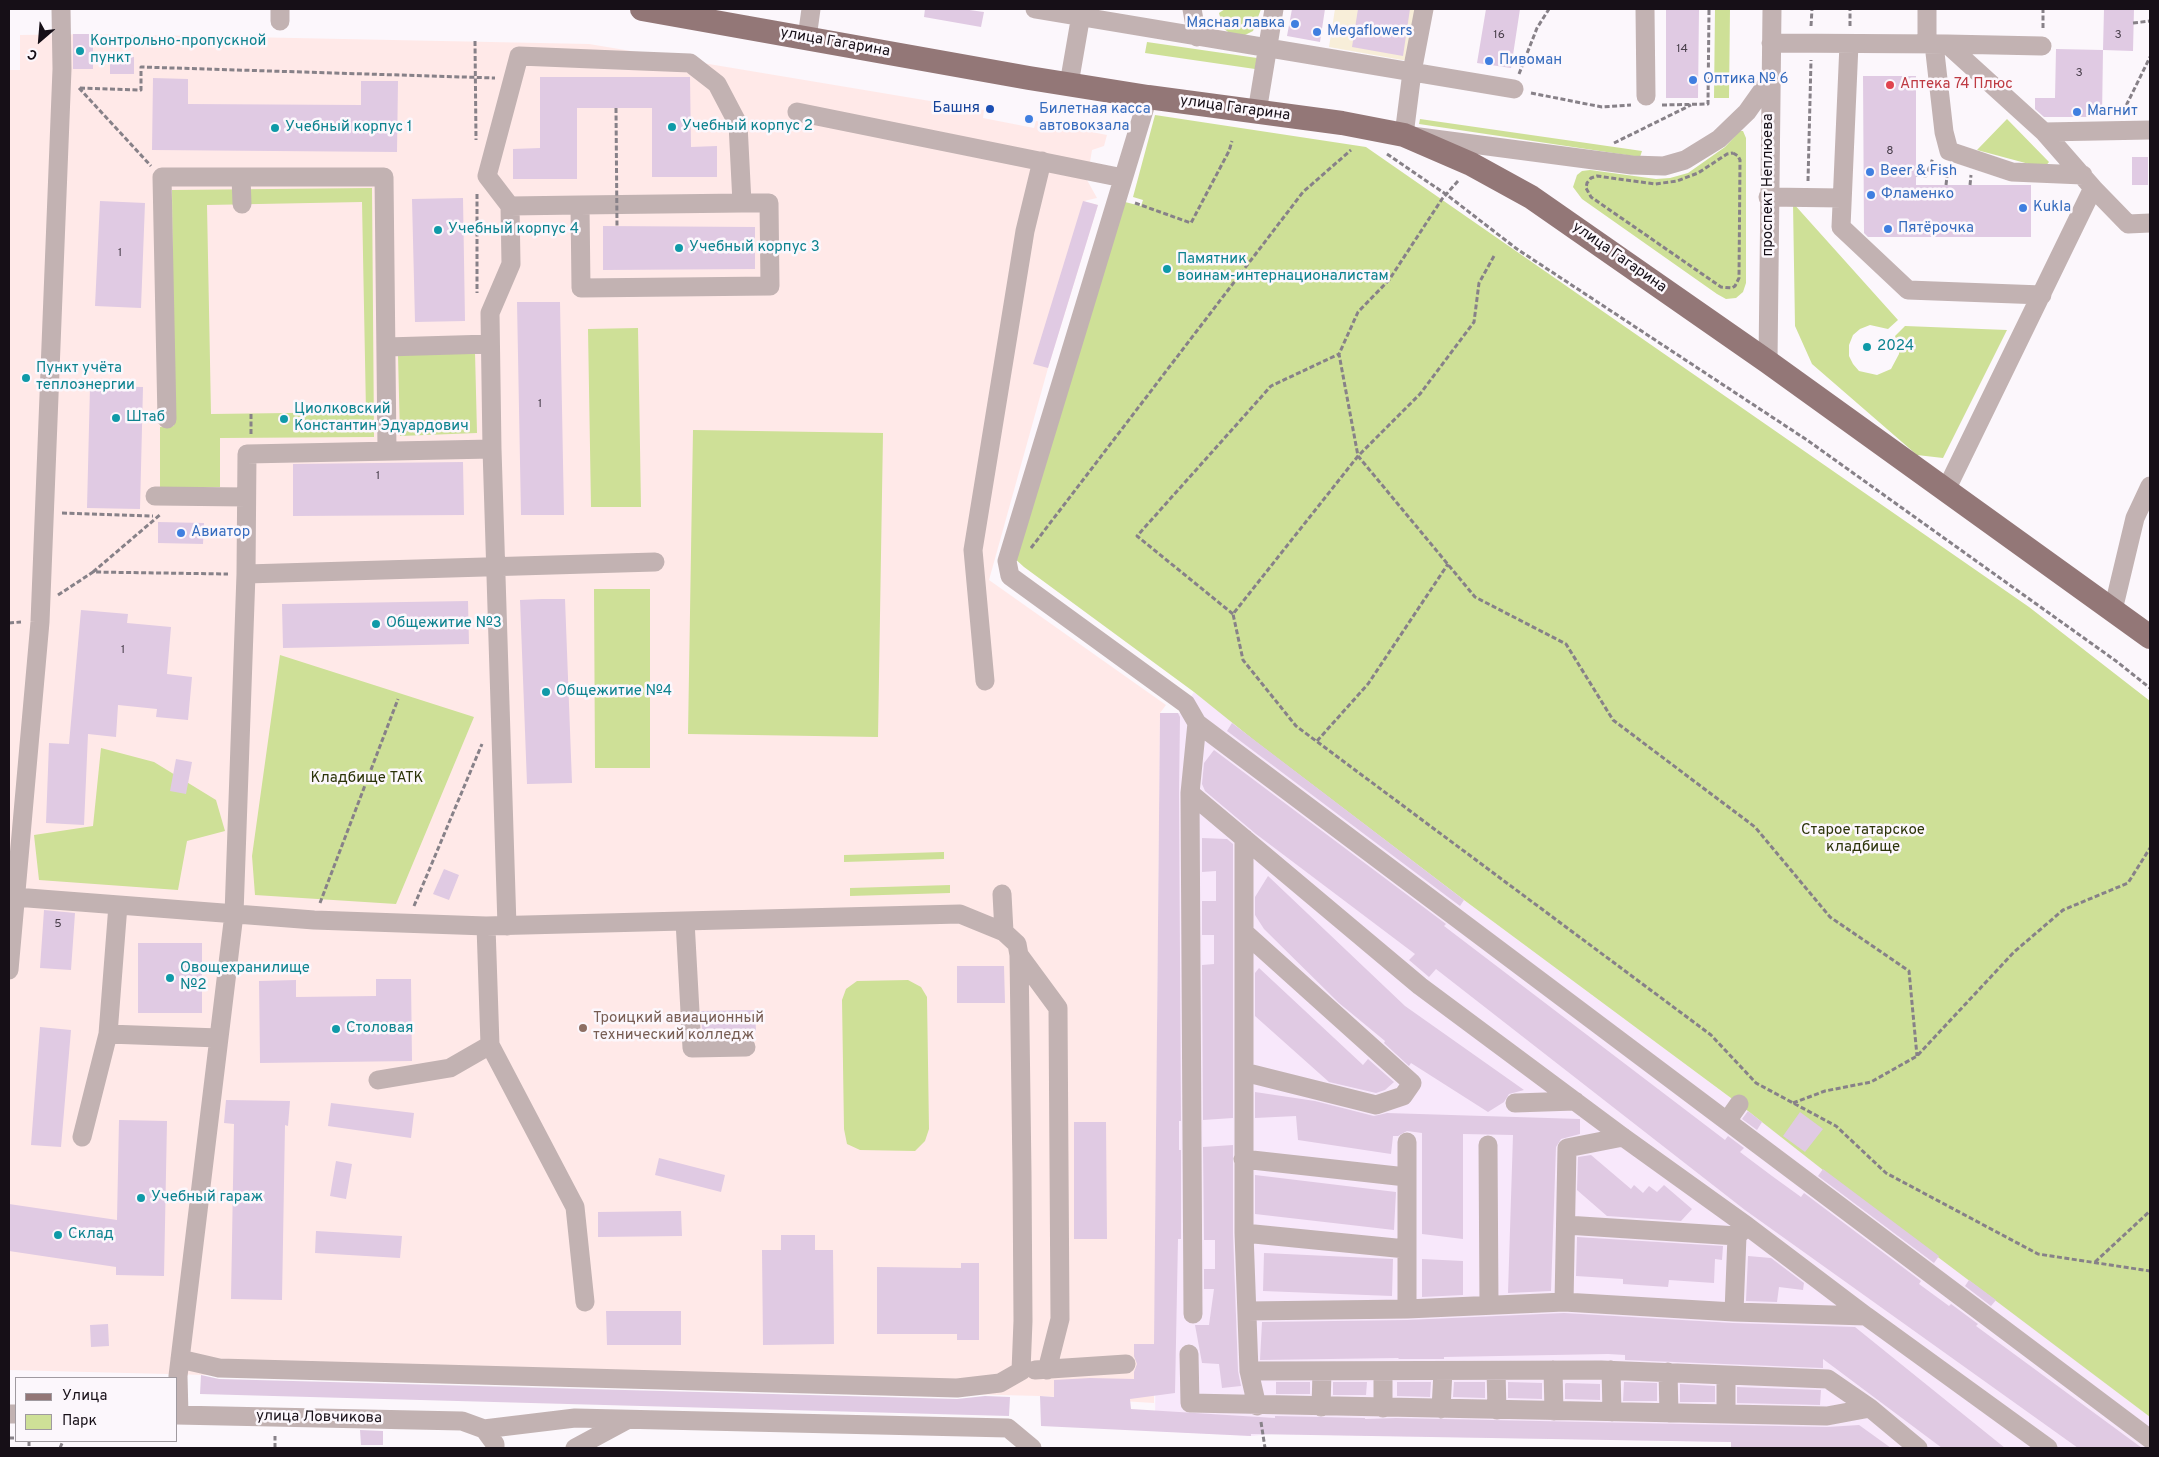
<!DOCTYPE html>
<html>
<head>
<meta charset="utf-8">
<style>
  body { margin:0 }
  #map { position:relative; width:2159px; height:1457px; overflow:hidden; background:#fcf7fc; font-family:Overpass,sans-serif }
  canvas { display:block }
  .frame { position:absolute; inset:0; border:10px solid #160f17; pointer-events:none }
  .legend { position:absolute; left:15px; top:1377px; width:162px; height:65px; box-sizing:border-box; background:#fcf7fc; border:1px solid #a09aa0; margin:0; padding:6px 9px; list-style:none; font-size:15px; color:#160f17 }
  .legend li { display:flex; align-items:center; gap:10px; height:25px }
  .legend b { width:25px; border:1px solid #a09aa0 }
  .north { position:absolute; left:15px; top:15px; width:50px; height:50px; -webkit-text-stroke:4px #fcf7fc; paint-order:stroke; rotate:207deg; font-size:14px; font-weight:700; line-height:20px; text-align:center; color:#160f17 }
  .north::after { content:''; display:block; margin:auto; width:18px; height:22px; background:#160f17; clip-path:polygon(50% 0,100% 100%,50% 72%,0 100%) }
</style>
</head>
<body>
<div id="map">
<canvas width="2159" height="1457"></canvas>
<div class="frame"></div>
<ul class="legend">
<li><b style="height:6px;background:#937777"></b>Улица</li>
<li><b style="height:14px;background:#cee097"></b>Парк</li>
</ul>
<div class="north">С</div>
</div>
<script>
const g = document.querySelector('canvas').getContext('2d');
g.lineJoin = 'round';
function fill(path, color) { g.fillStyle = color; g.fill(path, 'evenodd'); }
const toPath = rows => new Path2D(rows.map(r => 'M' + r).join(''));
function trace(path, color, width, dash) { g.strokeStyle = color; g.lineWidth = width; g.lineCap = dash ? 'butt' : 'round'; g.setLineDash(dash || []); g.stroke(path); }
function drawText(font, color, halo, rows, align = 'center') {
  g.font = font + ' Overpass,sans-serif'; g.lineWidth = 5; g.setLineDash([]); g.textBaseline = 'middle'; g.strokeStyle = halo; g.fillStyle = color; for (const [text, x, y, turn = 0] of rows) {
    g.save(); g.translate(x, y); g.rotate((+turn || 0) * Math.PI / 180); g.textAlign = isNaN(turn) ? turn : align; if (halo) g.strokeText(text, 0, 0); g.fillText(text, 0, 0); g.restore();
  }
}
fill(toPath([
  [1335,9,1416,9,1408,61,1329,47]
]), '#f8eed9');
fill(toPath([
  [1194,692,1464,900,1739,1104,2150,1417,2150,1448,1731,1448,1731,1442,1272,1434,1251,1436,1155,1431,1160,713,1180,713]
]), '#f8e8fb');
fill(toPath([
  [98,34,589,44,984,110,983,118,1034,128,1036,121,1107,135,1104,146,1092,150,1087,180,1097,198,1084,201,1098,205,1048,368,989,580,1166,705,1160,713,1154,1403,1040,1396,9,1370,9,70,20,70,20,35]
]), '#ffe9e8');
fill(toPath([
  [1225,9,1261,9,1253,31,1237,39,1223,28,1219,13],
  [1715,9,1730,9,1729,98,1714,98],
  [1147,42,1257,58,1255,69,1145,53],
  [1155,115,1366,147,2029,607,2150,701,2150,1417,1837,1181,1739,1104,1464,900,1255,741,1194,692,1024,567,1013,557,1125,202,1141,206,1143,200,1133,197],
  [1420,119,1642,151,1640,157,1419,124],
  [2007,119,2049,162,2044,168,1977,150],
  [1740,131,1743,131,1746,138,1746,283,1743,292,1736,298,1726,299,1717,294,1582,199,1573,187,1577,175,1582,171,1590,170,1656,179,1670,178,1688,173,1725,147],
  [372,188,374,437,220,438,220,487,160,488,160,427,174,426,172,190],
  [362,202,366,412,211,414,207,205],
  [1793,203,1898,320,1888,329,1870,325,1860,329,1853,335,1849,345,1849,356,1853,364,1859,371,1877,375,1891,369,1899,354,1899,346,1895,336,1905,326,2007,330,1943,458,1917,455,1812,364,1795,326],
  [638,328,641,507,591,507,588,329],
  [475,352,477,433,400,436,398,355],
  [693,430,883,433,878,737,688,734],
  [594,589,650,589,650,768,595,768],
  [280,655,474,717,396,904,255,895,252,856],
  [101,748,154,762,216,800,225,831,187,841,178,890,39,880,34,835,93,826],
  [944,852,944,859,844,862,844,855],
  [950,885,950,893,850,896,850,888],
  [908,980,921,987,927,997,929,1129,925,1141,915,1151,860,1150,847,1144,844,1129,842,1000,846,989,857,981]
]), '#cee097');
fill(toPath([
  [925,9,962,9,984,12,981,27,924,17],
  [1292,9,1325,9,1320,42,1287,36],
  [1358,9,1410,9,1403,56,1352,47],
  [1486,9,1520,9,1511,68,1477,63],
  [1666,9,1699,9,1698,98,1666,98],
  [2104,9,2134,9,2133,51,2103,50],
  [73,34,93,34,93,69,73,69],
  [2056,49,2103,50,2102,117,2044,117,2035,109,2035,98,2055,98],
  [134,57,134,74,110,74,110,58],
  [1863,76,1916,76,1916,185,2031,185,2031,237,1868,237,1864,233],
  [540,77,690,77,691,147,717,146,717,177,652,177,652,108,577,108,577,179,513,179,513,149,540,148],
  [153,78,188,79,188,104,361,105,361,81,398,81,397,152,152,150],
  [2132,157,2148,157,2148,185,2132,185],
  [463,198,465,321,415,322,412,199],
  [100,201,145,203,141,308,95,306],
  [1083,201,1098,205,1048,368,1033,364],
  [603,226,755,227,755,269,603,270],
  [517,302,560,302,564,515,521,515],
  [90,386,143,387,140,509,87,508],
  [463,462,464,515,293,516,293,464],
  [158,522,204,523,203,544,158,543],
  [542,599,565,599,572,783,527,784,520,600],
  [468,601,469,644,283,648,282,604],
  [81,610,128,614,127,623,171,627,167,674,192,677,188,720,156,717,157,709,118,705,116,737,88,734,84,825,46,823,49,743,69,744],
  [1160,713,1178,713,1180,717,1179,793,1181,1121,1179,1121,1179,1150,1181,1150,1181,1239,1178,1239,1175,1393,1130,1399,1131,1409,1275,1418,1275,1416,1365,1418,1365,1419,1396,1418,1827,1427,1859,1425,1891,1448,1731,1448,1731,1442,1251,1434,1251,1436,1041,1426,1040,1396,1054,1397,1054,1380,1090,1378,1134,1379,1134,1372,1137,1364,1134,1356,1134,1344,1154,1344],
  [1232,723,1464,900,1460,906,1227,731],
  [1214,750,1446,924,1444,926,1725,1140,1728,1136,1744,1148,1740,1152,1772,1176,1801,1197,1804,1193,1921,1281,1919,1284,1949,1306,1951,1304,1978,1324,1976,1326,2142,1448,2078,1448,1745,1210,1436,969,1429,977,1409,960,1415,954,1256,834,1205,791,1202,784,1204,763],
  [176,759,192,762,186,794,170,791],
  [1202,838,1227,839,1233,844,1233,1118,1203,1120,1202,965,1214,964,1214,935,1202,935,1202,901,1216,901,1216,871,1202,872],
  [444,869,459,875,449,900,433,894],
  [1268,876,1405,1006,1524,1090,1509,1094,1504,1102,1488,1112,1411,1063,1409,1066,1384,1043,1385,1041,1339,1003,1264,929,1255,915,1255,897],
  [44,910,75,913,71,970,40,968],
  [138,943,202,943,202,1013,138,1013],
  [957,966,1004,966,1005,1003,957,1003],
  [1259,968,1363,1065,1368,1059,1394,1082,1385,1090,1376,1093,1329,1082,1255,1016,1255,973],
  [376,979,411,979,412,1061,260,1063,259,981,296,980,296,997,376,996],
  [755,1010,756,1031,702,1033,701,1011],
  [40,1027,71,1030,61,1147,31,1145],
  [1255,1092,1315,1101,1374,1116,1387,1113,1580,1119,1580,1134,1561,1139,1556,1147,1551,1291,1508,1293,1513,1135,1463,1134,1463,1239,1422,1234,1422,1133,1407,1131,1398,1136,1393,1136,1391,1154,1298,1140,1296,1116,1255,1118],
  [226,1100,290,1101,288,1126,285,1125,282,1300,231,1299,234,1124,224,1123],
  [331,1103,414,1113,411,1138,328,1126],
  [1748,1111,1762,1122,1757,1130,1742,1119],
  [1800,1112,1823,1129,1805,1152,1783,1136],
  [119,1120,167,1121,164,1276,116,1275,116,1267,9,1251,9,1204,117,1220],
  [1074,1122,1106,1122,1107,1239,1074,1239],
  [1233,1145,1233,1233,1238,1371,1241,1386,1222,1388,1219,1364,1202,1363,1195,1325,1209,1325,1214,1289,1204,1289,1204,1269,1215,1269,1215,1240,1204,1240,1203,1147],
  [1591,1155,1631,1189,1634,1185,1643,1193,1649,1186,1657,1192,1664,1185,1692,1209,1681,1221,1607,1216,1577,1190,1578,1157],
  [659,1158,725,1175,721,1192,655,1175],
  [336,1161,352,1164,346,1199,330,1196],
  [1823,1169,1939,1256,1934,1263,1818,1176],
  [1255,1175,1396,1192,1394,1230,1255,1214],
  [681,1211,682,1236,598,1237,598,1212],
  [316,1231,402,1236,400,1258,315,1253],
  [781,1235,815,1235,815,1250,833,1250,834,1344,763,1345,762,1250,781,1250],
  [1577,1237,1723,1246,1722,1260,1715,1259,1714,1283,1669,1280,1668,1287,1623,1284,1623,1279,1576,1276],
  [1264,1253,1393,1259,1392,1296,1263,1291],
  [1748,1256,1771,1258,1804,1283,1803,1290,1779,1287,1777,1302,1746,1301],
  [1422,1259,1463,1261,1463,1295,1422,1297],
  [961,1263,979,1263,979,1340,957,1340,957,1334,877,1334,877,1267,961,1268],
  [1969,1280,1996,1300,1991,1306,1965,1286],
  [606,1311,681,1311,681,1345,607,1345],
  [1564,1313,1733,1323,1855,1327,2005,1448,1942,1448,1823,1359,1823,1368,1625,1360,1625,1355,1608,1354,1444,1357,1444,1359,1398,1359,1399,1358,1260,1360,1262,1322,1407,1320],
  [108,1324,109,1346,91,1347,90,1325],
  [201,1375,219,1379,957,1399,985,1396,1010,1397,1009,1416,200,1394],
  [1276,1382,1310,1382,1310,1394,1276,1394],
  [1333,1382,1367,1382,1366,1395,1333,1395],
  [1397,1382,1431,1382,1430,1397,1397,1396],
  [1454,1382,1485,1382,1485,1398,1453,1397],
  [1508,1382,1542,1383,1542,1399,1508,1398],
  [1624,1382,1657,1383,1657,1401,1623,1401],
  [1566,1383,1600,1384,1600,1400,1565,1399,1565,1384],
  [1680,1384,1715,1386,1715,1402,1680,1402],
  [1737,1387,1821,1390,1820,1405,1737,1403],
  [360,1430,383,1431,383,1445,361,1445]
]), '#e0cae3');
trace(toPath([
  [2133,23,2150,21],
  [1811,26,1812,9],
  [1850,26,1850,9],
  [2043,28,2043,9],
  [475,41,476,140],
  [1519,74,1537,28,1549,9],
  [79,88,151,166],
  [80,88,141,90,141,67,495,78],
  [1531,93,1602,107,1631,105],
  [1662,105,1708,104,1709,9],
  [2123,112,2150,57],
  [1614,143,1691,105],
  [1733,153,1738,156,1740,160,1739,278,1735,286,1732,288,1721,287,1591,197,1586,188,1587,183,1591,178,1597,176,1655,184,1677,181,1698,173,1727,154,1733,153],
  [1387,154,1447,195,1517,249,1807,440,2116,661,2150,688],
  [1916,175,1926,176,1933,158],
  [1458,181,1442,199,1389,280,1358,312,1339,354,1358,456,1233,614,1243,660,1296,726,1711,1035,1756,1083,1836,1126,1886,1173,2038,1254,2150,1271],
  [1808,181,1811,60],
  [1946,185,1948,168],
  [1970,185,1971,175],
  [477,194,477,293],
  [1135,203,1191,223,1229,151,1232,141],
  [1494,256,1479,283,1474,322,1420,394,1358,456,1475,597,1566,644,1613,720,1755,827,1830,917,1909,971,1917,1056],
  [251,414,251,435],
  [62,513,153,516],
  [1031,548,1303,192,1351,150],
  [93,572,161,514],
  [58,595,93,572,228,574],
  [1233,614,1137,536,1271,386,1339,354],
  [9,623,21,622],
  [1317,741,1368,684,1448,564],
  [320,903,398,699],
  [414,906,482,744],
  [1793,1103,1825,1091,1871,1082,1917,1056,2014,952,2063,910,2128,883,2150,848],
  [2095,1262,2150,1211],
  [1261,1422,1265,1448],
  [9,1438,16,1438],
  [29,1441,29,1448],
  [60,1448,63,1441],
  [275,1448,275,1436]
]), '#878188', 3, [5, 2.5]);
trace(toPath([
  [1035,9,1514,89],
  [1192,9,1197,37],
  [1424,9,1412,72,1404,135,1632,165,1664,166,1685,160,1719,139,1747,112,1769,81],
  [1645,9,1646,96],
  [280,21,280,9],
  [807,38,811,9],
  [1771,43,1947,44,2044,132,2093,188,1946,490],
  [1849,44,1841,227,1908,290,2042,295],
  [1927,44,1927,9],
  [1934,44,1944,132,1949,151,2012,172,2083,175],
  [1947,44,2042,46],
  [1069,84,1082,9],
  [1148,97,1007,561,1010,576,1186,704,1197,723,2150,1439],
  [797,112,1123,178],
  [1257,112,1274,9],
  [2044,132,2150,130],
  [241,177,242,204],
  [2093,188,2128,224,2150,223],
  [1768,197,1842,198],
  [510,206,580,205,742,203,769,203,770,286,581,288,580,205],
  [386,347,490,344],
  [1768,362,1772,9],
  [167,419,162,177,384,177,387,450],
  [155,496,246,497],
  [246,574,247,454,492,449],
  [2113,610,2135,518,2150,486],
  [985,681,973,550,1025,231,1042,161],
  [1190,793,1420,986,1623,1137,1747,1226,1866,1316],
  [1244,838,1244,1233,1249,1371,1257,1406],
  [1002,894,1004,932],
  [15,897,314,920,486,926,960,914,1004,932,1017,944,1019,955,1022,1174,1023,1321,1021,1371,1000,1383,957,1388,219,1368,180,1359],
  [685,921,692,1048,746,1047],
  [486,926,490,1045,575,1207,585,1302],
  [507,926,492,449,490,313,511,264,510,206,487,176,519,56,690,63,717,84,738,124,742,203],
  [1019,955,1058,1008,1060,1319,1047,1370],
  [9,970,40,622,62,69,61,9],
  [108,1034,118,905],
  [1244,1072,1376,1105,1403,1096,1412,1083,1244,932],
  [378,1080,450,1068,490,1045],
  [1515,1103,1575,1101],
  [1727,1121,1739,1104],
  [82,1137,108,1034,219,1038],
  [1407,1142,1407,1309],
  [1488,1145,1489,1305],
  [1243,1159,1406,1177],
  [1566,1225,1737,1236],
  [1244,1233,1406,1249],
  [1564,1302,1567,1148,1623,1137],
  [1247,1311,1407,1309,1564,1302,1734,1312,1866,1316,2048,1448],
  [1734,1312,1737,1236,1746,1227],
  [1193,1314,1190,793,1197,723],
  [1189,1354,1190,1403,1827,1416,1870,1408],
  [1035,1370,1126,1364],
  [1553,1370,1554,1411],
  [1611,1370,1612,1412],
  [1249,1371,1601,1370,1828,1379,1870,1408,1918,1448],
  [1496,1371,1497,1410],
  [1668,1372,1669,1413],
  [1726,1375,1726,1414],
  [1321,1407,1322,1372],
  [1383,1408,1383,1371],
  [1441,1409,1443,1371],
  [9,1414,16,1414],
  [176,1415,462,1421,484,1429,495,1444,495,1448],
  [179,1415,178,1376,234,914,246,574,655,562],
  [484,1429,575,1418,1008,1428,1032,1448],
  [575,1448,627,1420]
]), '#c2b2b2', 19);
trace(toPath([
  [642,9,1029,78,1148,97,1342,123,1404,135,1471,164,1531,197,1768,362,2150,637]
]), '#937777', 24);
trace(toPath([
  [616,108,617,227]
]), '#878188', 3, [5, 2.5]);
for (const [x, y, r, color] of [
  [1295,24,5,"#3f7fe0"],
  [1317,32,5,"#3f7fe0"],
  [80,51,5,"#0f9aa8"],
  [1489,61,5,"#3f7fe0"],
  [1693,80,5,"#3f7fe0"],
  [1890,85,5,"#e0444e"],
  [990,109,5,"#1a4fb4"],
  [2077,112,5,"#3f7fe0"],
  [1029,119,5,"#3f7fe0"],
  [672,127,5,"#0f9aa8"],
  [275,128,5,"#0f9aa8"],
  [1870,172,5,"#3f7fe0"],
  [1871,195,5,"#3f7fe0"],
  [2023,208,5,"#3f7fe0"],
  [1888,229,5,"#3f7fe0"],
  [438,230,5,"#0f9aa8"],
  [679,248,5,"#0f9aa8"],
  [1167,269,5,"#0f9aa8"],
  [1867,347,5,"#0f9aa8"],
  [26,378,5,"#0f9aa8"],
  [116,418,5,"#0f9aa8"],
  [284,419,5,"#0f9aa8"],
  [181,533,5,"#3f7fe0"],
  [376,624,5,"#0f9aa8"],
  [546,692,5,"#0f9aa8"],
  [170,978,5,"#0f9aa8"],
  [583,1028,5,"#8d6e63"],
  [336,1029,5,"#0f9aa8"],
  [141,1198,5,"#0f9aa8"],
  [58,1235,5,"#0f9aa8"]
]) { const dot = new Path2D(); dot.arc(x, y, r, 0, 2 * Math.PI); g.fillStyle = color; g.fill(dot); trace(dot, '#fcf7fc', 2); }
drawText('12px', '#483e4a', null, [
  ["16",1499,36],
  ["3",2118,36],
  ["14",1682,50],
  ["3",2079,74],
  ["8",1890,152],
  ["1",120,254],
  ["1",540,405],
  ["1",378,477],
  ["1",123,651],
  ["5",58,925]
]);
drawText('15px', '#366cbe', '#fcf7fc', [
  ["Мясная лавка",1285,24,"right"],
  ["Megaflowers",1327,32],
  ["Пивоман",1499,61],
  ["Оптика № 6",1703,80],
  ["Билетная касса",1039,110],
  ["автовокзала",1039,127],
  ["Магнит",2087,112],
  ["Beer & Fish",1880,172],
  ["Фламенко",1881,195],
  ["Kukla",2033,208],
  ["Пятёрочка",1898,229],
  ["Авиатор",191,533]
], 'left');
drawText('15px', '#0d838f', '#fcf7fc', [
  ["Контрольно-пропускной",90,42],
  ["пункт",90,59],
  ["Учебный корпус 2",682,127],
  ["Учебный корпус 1",285,128],
  ["Учебный корпус 4",448,230],
  ["Учебный корпус 3",689,248],
  ["Памятник",1177,260],
  ["воинам-интернационалистам",1177,277],
  ["2024",1877,347],
  ["Пункт учёта",36,369],
  ["теплоэнергии",36,386],
  ["Циолковский",294,410],
  ["Константин Эдуардович",294,427],
  ["Штаб",126,418],
  ["Общежитие №3",386,624],
  ["Общежитие №4",556,692],
  ["Овощехранилище",180,969],
  ["№2",180,986],
  ["Столовая",346,1029],
  ["Учебный гараж",151,1198],
  ["Склад",68,1235]
], 'left');
drawText('15px', '#160f17', '#fcf7fc', [
  ["улица Гагарина",835,43,10],
  ["улица Гагарина",1235,109,8],
  ["проспект Неплюева",1769,185,-90],
  ["улица Гагарина",1619,258,35],
  ["улица Ловчикова",319,1418,1]
]);
drawText('15px', '#be3a42', '#fcf7fc', [
  ["Аптека 74 Плюс",1900,85]
], 'left');
drawText('15px', '#164399', '#fcf7fc', [
  ["Башня",980,109]
], 'right');
drawText('15px', '#2c3409', '#fcf7fc', [
  ["Кладбище ТАТК",367,779],
  ["Старое татарское",1863,831],
  ["кладбище",1863,848]
]);
drawText('15px', '#785e54', '#fcf7fc', [
  ["Троицкий авиационный",593,1019],
  ["технический колледж",593,1036]
], 'left');
</script>
</body>
</html>
